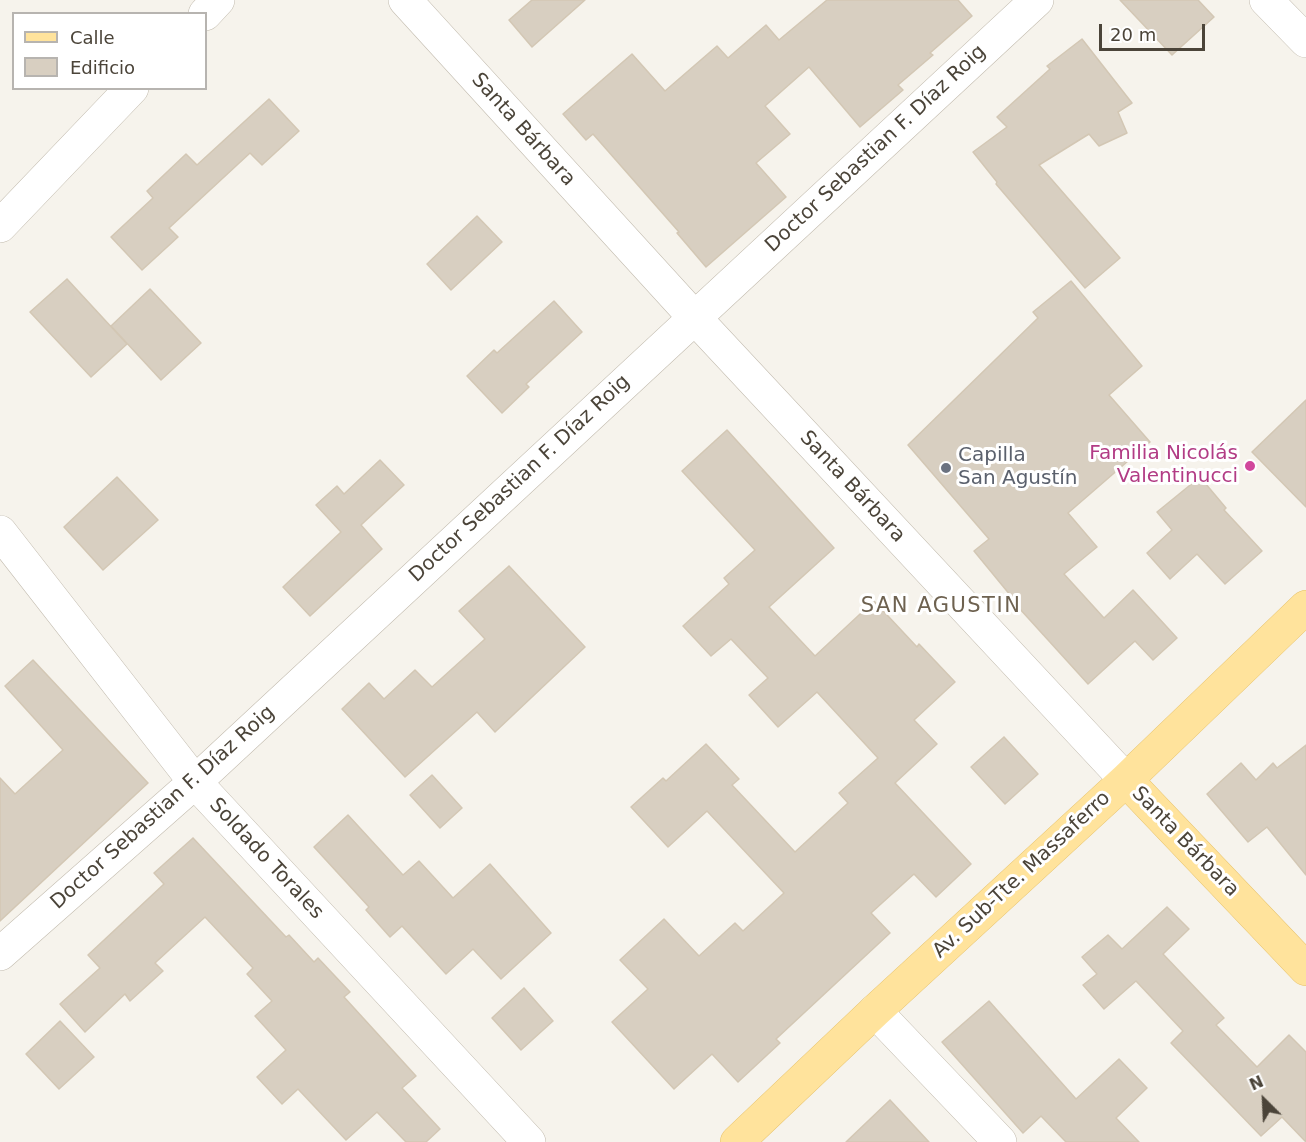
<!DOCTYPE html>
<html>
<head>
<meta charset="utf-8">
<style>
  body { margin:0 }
  #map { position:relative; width:1306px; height:1142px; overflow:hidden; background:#f6f3ec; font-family:"DejaVu Sans",sans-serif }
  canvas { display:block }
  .legend { position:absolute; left:12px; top:12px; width:195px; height:78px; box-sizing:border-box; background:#fff; border:2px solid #b7b4b0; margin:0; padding:8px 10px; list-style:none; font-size:18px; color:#4b4439 }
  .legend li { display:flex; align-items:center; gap:12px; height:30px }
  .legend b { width:30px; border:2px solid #b7b4b0 }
  .north { position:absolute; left:1234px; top:1070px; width:60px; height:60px; -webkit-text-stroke:4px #fff; paint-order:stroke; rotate:336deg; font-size:16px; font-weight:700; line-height:24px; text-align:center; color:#4b4439 }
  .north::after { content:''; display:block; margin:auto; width:21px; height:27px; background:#4b4439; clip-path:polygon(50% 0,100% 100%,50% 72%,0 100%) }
  .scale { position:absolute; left:1099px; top:24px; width:106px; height:27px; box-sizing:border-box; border:3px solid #4b4439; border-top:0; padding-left:8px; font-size:18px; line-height:21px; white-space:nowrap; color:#4b4439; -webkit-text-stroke:4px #fff; paint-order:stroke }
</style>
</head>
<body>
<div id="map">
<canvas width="1306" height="1142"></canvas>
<ul class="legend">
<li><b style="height:8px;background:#ffe39c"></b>Calle</li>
<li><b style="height:16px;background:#d8cfc1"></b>Edificio</li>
</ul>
<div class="north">N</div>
<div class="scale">20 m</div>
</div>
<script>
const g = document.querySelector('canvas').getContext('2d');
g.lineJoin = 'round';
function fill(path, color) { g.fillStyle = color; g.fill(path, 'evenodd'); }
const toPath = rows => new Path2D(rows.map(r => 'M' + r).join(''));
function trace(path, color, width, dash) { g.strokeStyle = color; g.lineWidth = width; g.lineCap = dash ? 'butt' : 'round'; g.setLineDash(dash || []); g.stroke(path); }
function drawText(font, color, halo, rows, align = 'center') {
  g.font = font + ' "DejaVu Sans",sans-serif'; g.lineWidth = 6; g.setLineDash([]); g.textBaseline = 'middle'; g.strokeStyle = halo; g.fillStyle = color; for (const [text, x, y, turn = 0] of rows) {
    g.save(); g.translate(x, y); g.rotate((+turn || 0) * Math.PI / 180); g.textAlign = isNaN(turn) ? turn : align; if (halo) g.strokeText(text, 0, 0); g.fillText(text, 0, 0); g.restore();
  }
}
const building = toPath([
  [532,0,585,0,532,47,509,20,532,0],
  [827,0,958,0,972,16,930,53,933,55,898,85,903,90,860,127,809,67,765,106,790,134,756,163,786,197,706,267,677,233,679,232,593,134,586,140,563,114,632,54,665,91,717,46,728,58,766,25,779,40,827,0],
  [1120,0,1198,0,1214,17,1172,55,1120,0],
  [1082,39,1132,103,1118,112,1127,133,1099,146,1089,134,1039,165,1120,258,1085,288,996,184,997,182,973,152,1007,127,997,117,1050,69,1047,66,1082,39],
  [269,99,299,131,262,165,250,153,169,228,178,237,142,270,111,237,153,198,147,191,186,154,197,165,269,99],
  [477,216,502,242,451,290,427,264,477,216],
  [67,279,127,344,91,377,30,312,67,279],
  [1071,281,1142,366,1109,395,1150,442,1068,513,1097,547,1064,574,1104,618,1133,590,1177,638,1153,660,1135,641,1088,684,1019,608,1020,607,974,551,989,539,908,445,1038,318,1033,312,1071,281],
  [150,289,201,343,161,380,111,326,150,289],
  [554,301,582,332,526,384,529,387,502,413,467,376,494,350,497,353,554,301],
  [1306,400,1306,507,1252,452,1306,400],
  [727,430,834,548,769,607,815,656,874,601,917,647,919,644,955,682,914,720,937,744,895,783,971,864,936,897,914,874,871,913,890,933,776,1039,780,1043,738,1082,712,1054,674,1089,612,1022,648,989,620,960,664,919,699,956,735,923,743,931,784,893,707,811,668,847,631,807,663,778,666,781,706,744,739,779,732,785,795,852,848,803,839,793,878,758,817,692,778,727,749,695,768,678,731,639,711,656,683,626,729,584,724,578,755,550,682,471,727,430],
  [380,460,404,485,361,525,382,549,310,616,283,587,341,532,316,505,337,486,344,494,380,460],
  [117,477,158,520,103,570,64,527,117,477],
  [1200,477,1226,508,1224,510,1262,551,1225,584,1197,554,1170,579,1147,553,1172,530,1157,512,1200,477],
  [509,566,585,647,495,732,477,712,405,777,342,709,369,683,384,699,415,670,432,687,485,639,459,611,509,566],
  [33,660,148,783,0,921,0,778,15,794,63,750,5,686,33,660],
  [1004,737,1038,774,1005,804,971,767,1004,737],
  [1306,745,1306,875,1267,827,1248,842,1207,794,1241,763,1256,780,1273,763,1277,768,1306,745],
  [432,775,462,808,440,828,410,795,432,775],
  [348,815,403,875,419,861,453,898,490,864,551,933,501,979,473,949,446,974,402,926,390,937,366,910,369,907,314,847,348,815],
  [193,838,286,937,289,935,314,962,318,958,350,992,344,997,416,1076,402,1088,440,1129,426,1142,406,1142,377,1112,346,1140,298,1089,282,1104,257,1077,286,1050,255,1016,272,1001,247,974,253,968,205,917,155,963,163,971,130,1001,125,994,85,1032,60,1004,100,968,88,955,164,884,154,873,193,838],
  [1167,907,1189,929,1163,954,1224,1018,1216,1025,1257,1067,1289,1035,1306,1052,1306,1142,1282,1117,1261,1136,1171,1043,1183,1031,1136,981,1104,1009,1083,985,1097,974,1082,957,1108,935,1122,949,1167,907],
  [524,988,553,1021,521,1050,492,1018,524,988],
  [989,1001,1076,1099,1119,1059,1147,1088,1116,1118,1139,1142,1066,1142,1041,1116,1023,1133,942,1042,989,1001],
  [60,1021,94,1057,59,1089,26,1054,60,1021],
  [890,1100,929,1142,846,1142,890,1100]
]);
fill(building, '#d8cfc1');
trace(building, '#d3c7b4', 1.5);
const minor = toPath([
  [405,0,694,317,1126,780],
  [1266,0,1306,41],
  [205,14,218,0],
  [0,226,132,88],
  [0,532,195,782,529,1142],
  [0,954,195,782,1037,0],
  [875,1011,1000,1142]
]);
const major = toPath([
  [1126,780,1306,969],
  [737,1142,875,1011,1126,780,1306,607]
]);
trace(minor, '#c2bbae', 34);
trace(major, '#e6c16a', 34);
trace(minor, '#fff', 33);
trace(major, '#ffe39c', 33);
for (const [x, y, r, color] of [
  [1250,466,6,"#d1479c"],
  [946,468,6,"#6b7280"]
]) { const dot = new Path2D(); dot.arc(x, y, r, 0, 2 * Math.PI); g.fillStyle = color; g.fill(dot); trace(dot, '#fff', 2); }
drawText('20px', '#4b4439', '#fff', [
  ["Santa Bárbara",523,130,48],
  ["Doctor Sebastian F. Díaz Roig",876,149,-43],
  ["Doctor Sebastian F. Díaz Roig",520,479,-43],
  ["Santa Bárbara",852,487,47],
  ["Doctor Sebastian F. Díaz Roig",163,808,-42],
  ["Santa Bárbara",1185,842,46],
  ["Soldado Torales",266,859,47],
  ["Av. Sub-Tte. Massaferro",1022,875,-43]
]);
drawText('20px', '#b23c85', '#fff', [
  ["Familia Nicolás",1238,454],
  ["Valentinucci",1238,477]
], 'right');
drawText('20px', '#5b616d', '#fff', [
  ["Capilla",958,456],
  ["San Agustín",958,479]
], 'left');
g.letterSpacing = '1.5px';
drawText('21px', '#6e6250', '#fff', [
  ["SAN AGUSTIN",941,607]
]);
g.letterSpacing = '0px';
</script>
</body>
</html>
